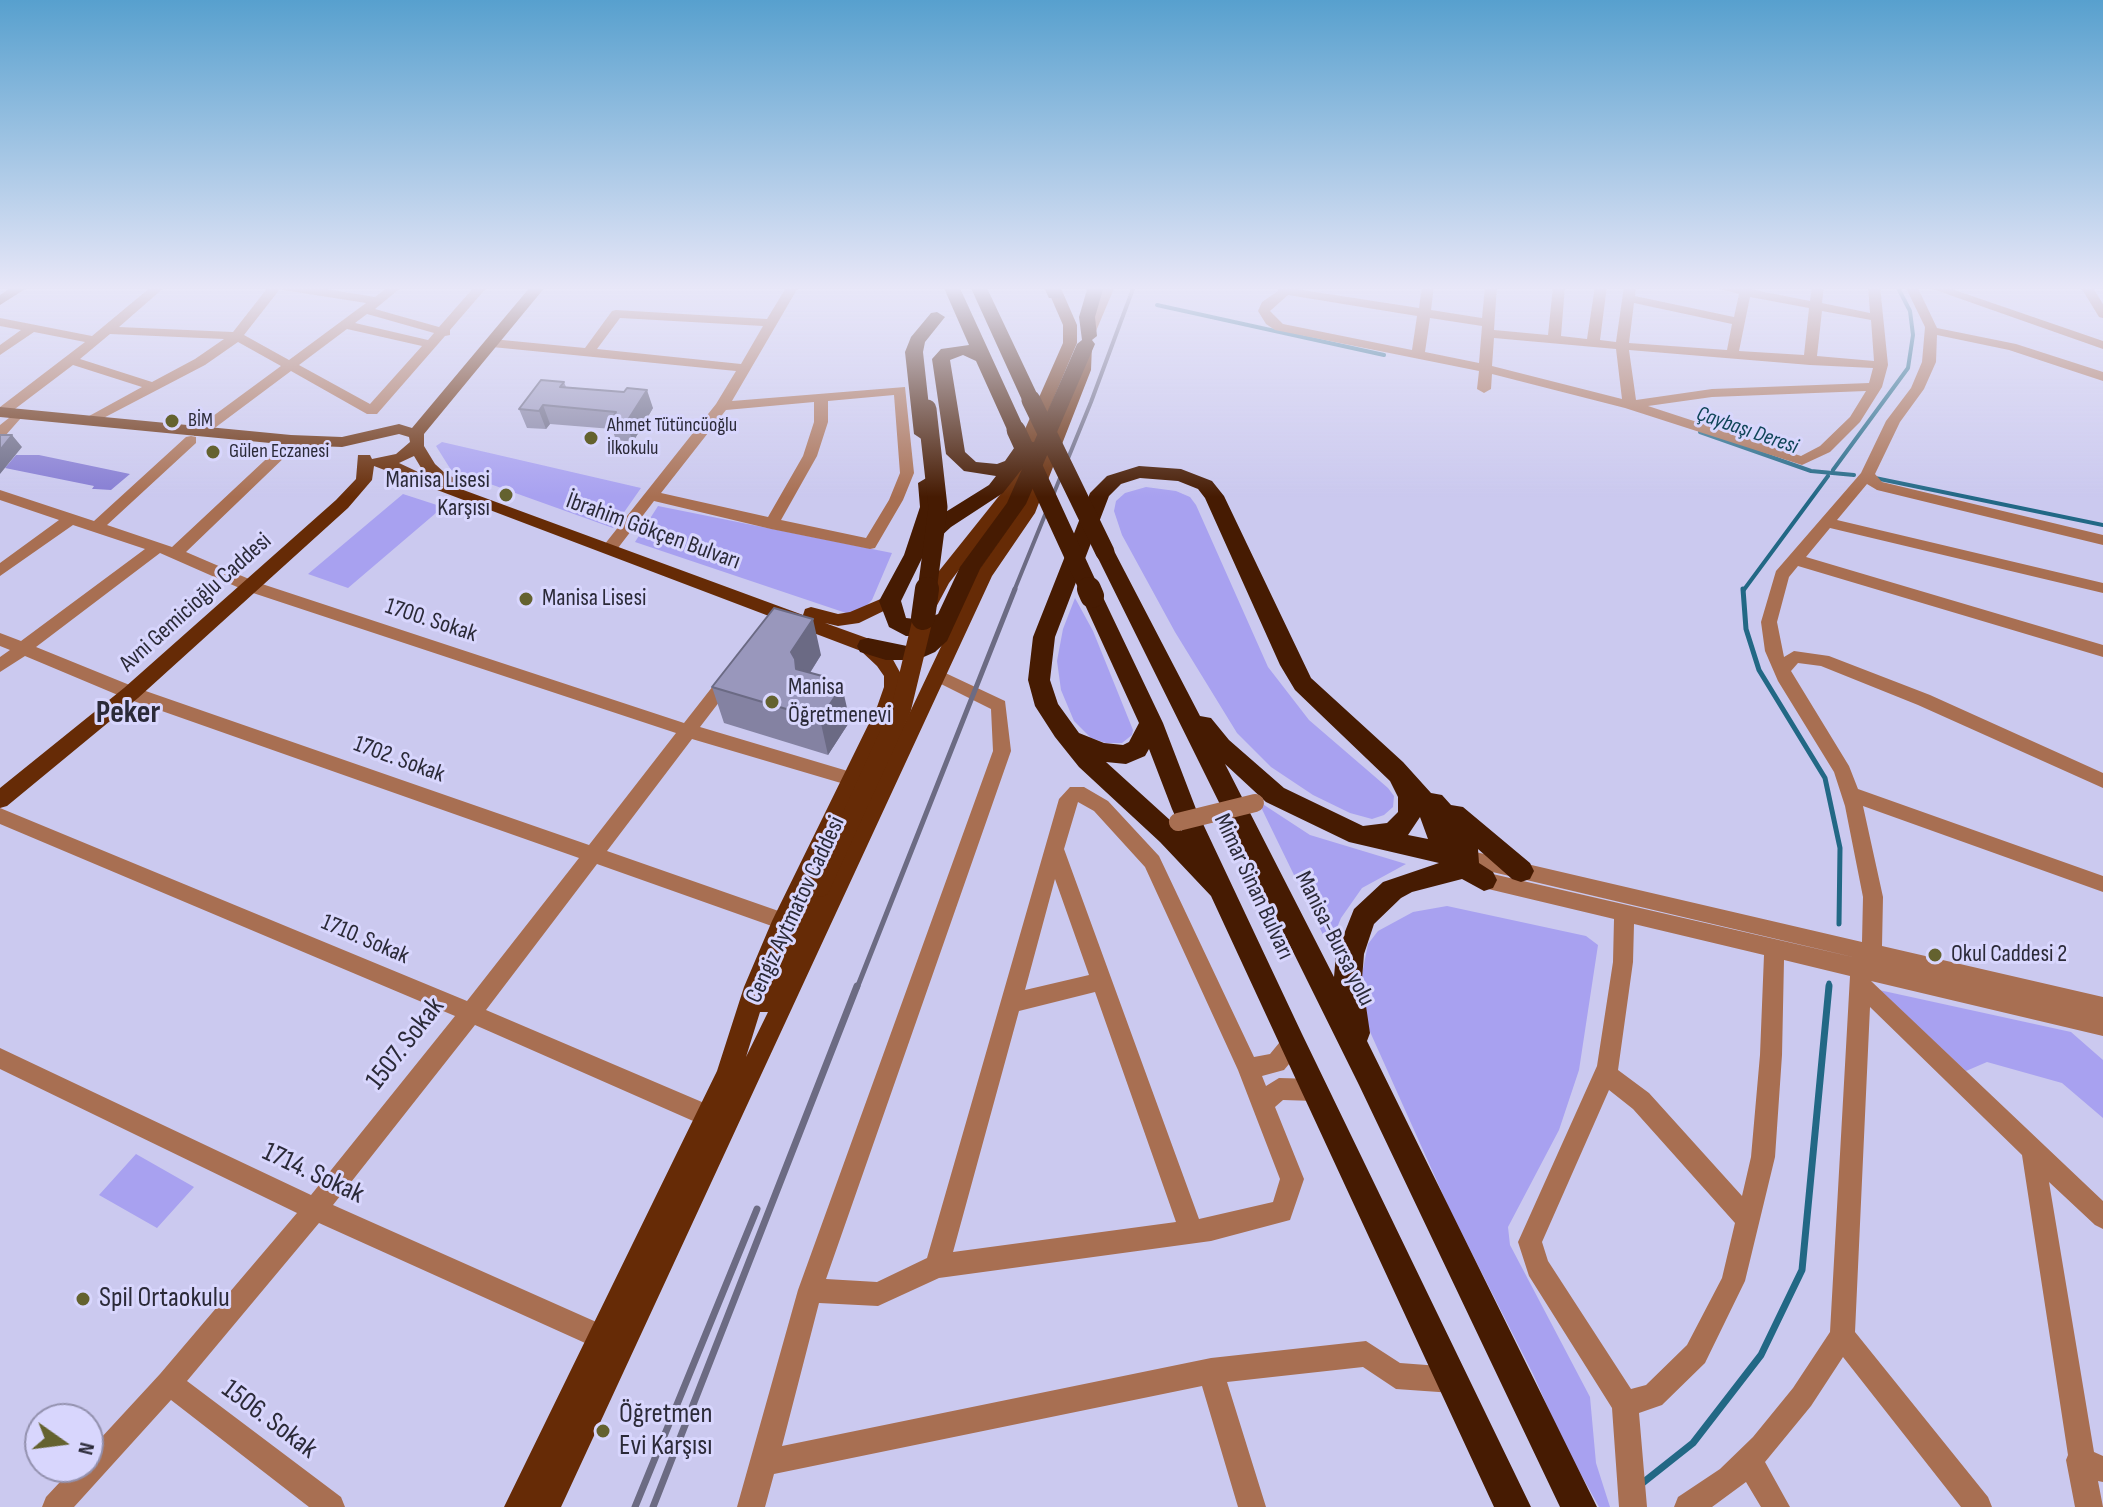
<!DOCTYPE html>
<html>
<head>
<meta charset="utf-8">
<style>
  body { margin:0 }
  #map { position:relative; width:2103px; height:1507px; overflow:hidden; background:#cbc9ef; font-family:"Sofia Sans Condensed",sans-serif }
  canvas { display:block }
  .north { position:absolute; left:24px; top:1403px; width:80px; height:80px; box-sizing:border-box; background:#d8d6fd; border:2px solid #9391ae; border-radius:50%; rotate:104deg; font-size:22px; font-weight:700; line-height:32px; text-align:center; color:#2b2a38 }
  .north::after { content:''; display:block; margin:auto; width:28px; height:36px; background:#64622f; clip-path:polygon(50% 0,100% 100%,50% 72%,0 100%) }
</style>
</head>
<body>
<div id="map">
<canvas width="2103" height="1507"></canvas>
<div class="north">N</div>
</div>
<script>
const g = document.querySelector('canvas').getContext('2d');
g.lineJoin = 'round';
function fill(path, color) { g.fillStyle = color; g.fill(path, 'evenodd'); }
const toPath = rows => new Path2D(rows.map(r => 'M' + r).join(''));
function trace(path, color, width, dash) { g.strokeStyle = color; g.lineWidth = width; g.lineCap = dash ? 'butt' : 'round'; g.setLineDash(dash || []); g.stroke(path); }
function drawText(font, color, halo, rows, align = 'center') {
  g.font = font + ' "Sofia Sans Condensed",sans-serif'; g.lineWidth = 6; g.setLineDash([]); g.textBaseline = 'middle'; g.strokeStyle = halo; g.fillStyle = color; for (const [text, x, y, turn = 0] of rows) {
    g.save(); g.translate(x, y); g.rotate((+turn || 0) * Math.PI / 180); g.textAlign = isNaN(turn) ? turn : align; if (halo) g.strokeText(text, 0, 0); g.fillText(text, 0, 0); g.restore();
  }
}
fill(toPath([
  [442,442,641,488,613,528,451,470,436,446],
  [1146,487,1176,491,1190,497,1196,505,1268,667,1309,720,1388,788,1394,796,1393,807,1384,815,1372,819,1350,813,1313,795,1271,767,1237,733,1175,632,1122,535,1114,511,1116,501,1125,493],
  [403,494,443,507,348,588,308,574],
  [658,506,892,553,872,600,863,609,849,614,635,542],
  [1075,598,1093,631,1133,730,1132,735,1122,743,1106,743,1091,738,1074,721,1061,690,1057,661,1063,629],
  [1258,801,1310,835,1406,864,1362,888,1341,918,1329,947],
  [1447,906,1586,936,1598,945,1579,1070,1559,1130,1508,1227,1510,1245,1590,1397,1596,1463,1610,1507,1599,1507,1563,1442,1533,1374,1449,1208,1367,1025,1361,979,1368,944,1378,931,1413,912],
  [1879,990,2071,1032,2103,1060,2103,1118,2062,1083,1987,1062,1966,1071],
  [136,1154,194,1187,157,1228,99,1195]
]), '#a8a1f0');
fill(toPath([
  [16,455,39,455,130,474,111,490,95,489,92,489,94,486,5,468]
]), '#867dd3');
trace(toPath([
  [1157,305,1384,355],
  [1700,432,1811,471,1854,475],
  [1833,470,1908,368,1913,335,1910,311,1897,286],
  [1875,478,2103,525],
  [1743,591,1828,476]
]), '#226885', 4);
trace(toPath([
  [1743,589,1746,629,1759,670,1825,778,1840,848,1839,924],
  [1829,988,1829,983]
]), '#226885', 5);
trace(toPath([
  [1640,1485,1693,1443,1761,1355,1802,1270,1829,986]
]), '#226885', 7);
fill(toPath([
  [152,286,166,286,119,327,233,332,269,286,308,286,375,297,389,286,403,286,375,309,439,327,475,286,488,286,450,330,450,335,445,336,377,414,367,414,291,371,204,436,194,436,194,430,281,366,238,342,205,365,92,424,87,425,80,421,142,387,73,365,7,415,0,416,0,407,85,342,34,332,0,355,0,345,21,330,0,326,0,318,92,336,152,286],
  [280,289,283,290,366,303,289,360,244,335,280,289],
  [367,314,434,333,428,340,355,323,367,314],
  [347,329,422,346,370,404,299,365,347,329],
  [110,334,224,339,195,359,152,382,80,359,110,334],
  [787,286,799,286,732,401,905,387,914,473,903,500,875,548,870,549,771,529,654,501,618,548,608,548,605,544,608,540,716,404,736,371,492,347,486,343,492,339,585,348,612,311,616,310,767,319,787,286],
  [620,318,763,326,741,364,597,349,620,318],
  [894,395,900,473,889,500,866,538,781,520,817,456,828,422,828,401,894,395],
  [814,402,814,422,803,456,768,517,661,493,726,410,814,402],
  [1103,286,1115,286,1094,336,1083,339,1082,336,1103,286],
  [1279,286,1299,286,1296,289,1419,308,1422,286,1434,286,1431,310,1482,318,1485,286,1497,286,1494,330,1548,335,1553,286,1565,286,1561,336,1587,339,1595,286,1607,286,1600,340,1616,342,1624,286,1636,286,1635,296,1734,317,1739,294,1708,286,1735,286,1810,301,1812,286,1824,286,1822,303,1870,313,1868,286,1880,286,1888,365,1882,387,1860,422,1830,452,1802,465,1625,408,1492,374,1491,389,1484,393,1477,389,1479,371,1275,330,1266,324,1258,311,1262,302,1278,291,1279,286],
  [1288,295,1417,316,1412,350,1283,324,1270,311,1288,295],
  [1750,297,1809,308,1804,355,1739,351,1750,297],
  [1634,303,1732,324,1727,350,1629,343,1634,303],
  [1822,311,1871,320,1874,361,1817,356,1822,311],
  [1430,318,1482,326,1479,363,1425,352,1430,318],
  [1494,338,1616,349,1622,399,1492,366,1494,338],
  [1629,350,1810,365,1873,368,1869,383,1712,389,1636,400,1629,350],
  [1866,391,1850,417,1820,446,1801,456,1648,406,1712,397,1866,391],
  [1905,286,1917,286,1937,328,2016,344,2103,372,2103,381,2009,350,1937,335,1936,362,1924,389,1900,422,1875,474,1882,482,2103,535,2103,545,1877,490,1867,484,1837,520,2103,583,2103,593,1830,528,1806,557,2103,645,2103,657,1798,566,1789,577,1777,622,1784,657,1794,651,1829,656,1930,695,2103,773,2103,788,1918,705,1821,666,1798,663,1791,671,1849,766,1858,789,2103,876,2103,892,1863,806,1883,897,1882,946,2103,997,2103,1036,1871,981,2103,1201,2103,1229,2095,1225,2049,1182,2094,1452,2103,1456,2103,1482,2098,1481,2103,1507,2075,1507,2066,1460,2068,1455,2022,1155,1870,1007,1855,1332,1988,1497,1992,1507,1961,1507,1843,1357,1811,1406,1765,1462,1790,1507,1761,1507,1746,1482,1712,1507,1674,1507,1678,1497,1720,1469,1753,1437,1793,1388,1830,1332,1850,976,1784,960,1782,1055,1775,1157,1745,1281,1705,1363,1662,1405,1639,1413,1647,1507,1619,1507,1612,1408,1529,1276,1518,1242,1597,1066,1613,962,1614,919,1484,888,1477,886,1474,880,1477,874,1484,872,1857,958,1467,866,1460,864,1457,858,1460,852,1467,850,1862,942,1863,897,1845,806,1834,772,1778,681,1765,651,1761,622,1776,571,1861,473,1886,421,1911,388,1922,362,1925,327,1905,286],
  [1634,924,1764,955,1760,1055,1751,1157,1742,1196,1649,1093,1618,1070,1633,962,1634,924],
  [1609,1090,1633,1109,1735,1223,1722,1278,1687,1345,1646,1385,1631,1389,1548,1261,1542,1242,1609,1090],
  [1924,286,1943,286,2103,341,2103,349,1924,286],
  [2080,286,2092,286,2103,304,2103,318,2099,317,2080,286],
  [14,414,21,418,5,436,0,437,0,425,14,414],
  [191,436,196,437,196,443,107,525,172,547,279,447,289,447,289,453,186,552,256,582,684,723,724,672,736,672,739,676,736,680,700,727,851,772,857,774,860,779,857,784,851,786,692,739,607,851,790,915,793,921,790,927,783,930,597,864,486,1010,716,1108,719,1116,716,1124,708,1127,700,1124,475,1025,333,1205,612,1329,616,1338,612,1347,603,1351,594,1347,319,1223,187,1381,341,1497,345,1507,309,1507,171,1400,74,1507,42,1507,46,1497,74,1467,88,1467,88,1452,160,1374,297,1213,0,1069,0,1048,311,1195,455,1016,0,824,0,808,467,1001,579,858,125,698,25,656,0,672,0,657,10,650,0,646,0,633,21,641,145,549,73,525,0,576,0,563,59,520,0,500,0,490,94,521,186,437,191,436],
  [160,553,244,590,676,733,589,845,137,688,36,647,160,553],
  [939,670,1005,701,1011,751,826,1279,877,1282,927,1258,1059,799,1070,787,1084,787,1108,801,1159,856,1254,1057,1270,1054,1284,1037,1292,1034,1300,1037,1303,1044,1300,1051,1284,1070,1262,1076,1266,1086,1279,1078,1315,1079,1323,1082,1326,1090,1323,1098,1315,1101,1283,1100,1275,1107,1304,1179,1290,1220,1211,1241,939,1278,878,1306,819,1303,782,1446,1211,1358,1366,1341,1400,1363,1453,1367,1462,1371,1466,1380,1462,1389,1453,1393,1396,1389,1363,1367,1227,1382,1266,1507,1238,1507,1202,1386,774,1474,765,1507,737,1507,798,1290,993,751,991,709,933,680,930,676,933,672,939,670],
  [1078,802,1094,811,1145,867,1238,1070,1280,1179,1273,1202,1199,1219,1064,849,1078,802],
  [1055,879,1089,975,1025,990,1055,879],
  [1095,992,1176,1222,953,1252,1019,1011,1095,992]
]), '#a86f52');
fill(toPath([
  [13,286,30,286,0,305,0,295,13,286],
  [531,286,546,286,424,434,424,446,435,464,446,474,459,480,461,484,458,488,803,615,805,609,811,607,838,614,850,612,890,595,899,601,896,605,859,623,838,626,825,623,875,641,891,656,902,676,904,687,814,880,820,878,829,883,975,575,1019,512,1077,370,1078,346,1085,342,1092,346,1091,370,1035,513,992,576,561,1507,504,1507,717,1071,744,987,772,921,877,707,884,687,884,676,877,666,861,651,374,466,372,480,348,508,138,698,7,806,0,808,0,788,124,688,336,500,356,479,358,455,370,455,372,459,396,454,410,442,409,437,399,434,342,447,291,445,0,417,0,407,291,435,342,437,399,424,412,428,531,286],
  [414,456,423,471,431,478,399,463,414,456],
  [760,1012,768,1012,746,1057,760,1012],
  [1046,286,1060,286,1077,325,1077,343,1034,445,1023,486,949,583,934,611,922,611,919,607,935,576,1007,486,1018,445,1063,343,1063,325,1046,286]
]), '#662b06');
fill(toPath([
  [943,286,959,286,1025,430,1016,436,1009,434,976,361,963,355,950,360,965,452,976,462,997,464,1005,461,1019,441,1034,442,1077,344,1082,340,1079,317,1088,286,1104,286,1095,317,1097,336,1092,340,1095,344,1026,504,980,569,947,641,935,652,917,660,886,660,860,652,857,646,860,640,868,638,907,646,924,636,906,636,889,627,879,601,904,555,920,507,918,483,928,477,938,483,940,507,936,518,989,485,996,476,964,471,946,454,932,359,941,349,969,345,943,286],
  [1022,469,1007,503,960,567,938,614,924,620,906,618,901,601,926,550,951,527,1003,493,1022,469],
  [970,286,986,286,1040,400,1037,404,1025,404,1022,400,970,286],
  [1043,286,1059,286,1063,295,1061,298,1049,298,1043,286],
  [937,312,945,317,925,342,923,352,932,434,923,440,914,434,905,352,911,337,931,313,937,312],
  [1139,466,1181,469,1212,481,1224,496,1311,678,1403,762,1431,793,1442,795,1451,805,1463,807,1530,863,1534,871,1530,879,1521,882,1512,879,1478,849,1479,863,1493,872,1497,880,1493,888,1484,891,1462,879,1412,892,1401,898,1374,924,1364,954,1362,979,1370,1033,1367,1041,1597,1507,1560,1507,1359,1085,1095,552,1105,545,1112,547,1200,716,1211,718,1229,740,1284,788,1363,826,1387,823,1398,812,1398,797,1390,781,1295,690,1280,665,1205,498,1198,489,1178,481,1140,478,1121,484,1109,496,1055,637,1050,680,1058,704,1079,733,1104,743,1123,745,1129,742,1139,723,1081,596,1084,591,1100,591,1163,723,1196,809,1302,1034,1531,1507,1494,1507,1211,896,1160,842,1079,767,1055,737,1035,706,1028,680,1033,637,1090,493,1107,476,1139,466],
  [1149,749,1172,809,1182,831,1106,762,1126,764,1145,756,1149,749],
  [1225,764,1266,802,1349,842,1439,863,1383,882,1354,909,1336,954,1334,977,1225,764],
  [1420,817,1428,839,1408,835,1420,817]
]), '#461b02');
trace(toPath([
  [1014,591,1091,402,1134,286]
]), '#6c6b83', 4);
trace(toPath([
  [857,988,1015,589]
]), '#6c6b83', 5);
trace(toPath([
  [635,1507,757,1209],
  [653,1507,857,986]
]), '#6c6b83', 7);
trace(toPath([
  [1178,822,1255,803]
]), '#a86f52', 18);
trace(toPath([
  [820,887,901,709,923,618]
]), '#662b06', 20);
trace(toPath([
  [1031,400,1105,552],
  [1016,430,1090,591],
  [927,591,938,507,927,409]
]), '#461b02', 19);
trace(toPath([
  [1089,589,1092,596],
  [923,618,927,589]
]), '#461b02', 24);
fill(toPath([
  [564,382,566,387,624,392,653,408,633,442,616,440,612,429,550,424,546,429,527,428,519,409],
  [821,655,810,673,850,721,828,755,724,723,712,687]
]), '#8482a2');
fill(toPath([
  [647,390,653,408,633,442,626,423],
  [543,405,550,424,546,429,539,411],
  [12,435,22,447,0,474,0,450],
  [813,619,821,655,802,685,791,652],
  [842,686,850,721,828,755,820,719]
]), '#6b6a84');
const building = toPath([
  [541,380,564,382,560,387,624,392,627,388,647,390,626,423,610,422,616,412,543,405,539,411,519,409,541,380],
  [0,435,12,435,0,450,0,435],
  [774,608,813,619,791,652,795,659,796,669,826,677,828,681,842,686,820,719,712,687,774,608]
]);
fill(building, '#9997bc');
trace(building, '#6b6a84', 2);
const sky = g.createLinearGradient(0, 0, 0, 497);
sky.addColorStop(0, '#57a0ce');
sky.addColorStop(0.58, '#e8e7f8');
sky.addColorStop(1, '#e8e7f800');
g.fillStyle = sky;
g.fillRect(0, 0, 2103, 497);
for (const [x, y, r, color] of [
  [172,421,8,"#64622f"],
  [591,438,8,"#64622f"],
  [213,452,8,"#64622f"],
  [506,495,8,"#64622f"],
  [526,599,8,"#64622f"],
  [772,702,8,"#64622f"],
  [1935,955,8,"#64622f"],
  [83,1299,8,"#64622f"],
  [603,1431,8,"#64622f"]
]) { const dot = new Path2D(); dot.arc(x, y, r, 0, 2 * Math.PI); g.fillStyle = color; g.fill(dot); trace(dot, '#d8d6fd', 3); }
drawText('20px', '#2b2a38', '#d8d6fd', [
  ["BİM",188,421],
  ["Ahmet Tütüncüoğlu",607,426],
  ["İlkokulu",607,449],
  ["Gülen Eczanesi",229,452]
], 'left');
drawText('italic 22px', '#0f4558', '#d8d6fd', [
  ["Çaybaşı Deresi",1747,431,19]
]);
drawText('24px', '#2b2a38', '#d8d6fd', [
  ["Manisa Lisesi",490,481,"right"],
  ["Karşısı",490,509,"right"],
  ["Manisa Lisesi",542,599],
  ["Manisa",788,688],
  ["Öğretmenevi",788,716],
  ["Okul Caddesi 2",1951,955]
], 'left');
drawText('24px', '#2b2a38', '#d8d6fd', [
  ["İbrahim Gökçen Bulvarı",653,532,20],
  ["Avni Gemicioğlu Caddesi",196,603,-42],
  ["1700. Sokak",431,621,18],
  ["1702. Sokak",399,760,20],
  ["Mimar Sinan Bulvarı",1253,887,65],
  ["Cengiz Aytmatov Caddesi",796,910,-65],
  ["Manisa-Bursa yolu",1334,939,63],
  ["1710. Sokak",365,940,23]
]);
drawText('28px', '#2b2a38', '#d8d6fd', [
  ["1507. Sokak",406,1044,-52],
  ["1714. Sokak",313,1174,25],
  ["1506. Sokak",269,1420,37]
]);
drawText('28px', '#2b2a38', '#d8d6fd', [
  ["Spil Ortaokulu",99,1299],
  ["Öğretmen",619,1415],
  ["Evi Karşısı",619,1447]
], 'left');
drawText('bold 32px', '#2b2a38', '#d8d6fd', [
  ["Peker",128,714]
]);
</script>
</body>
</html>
